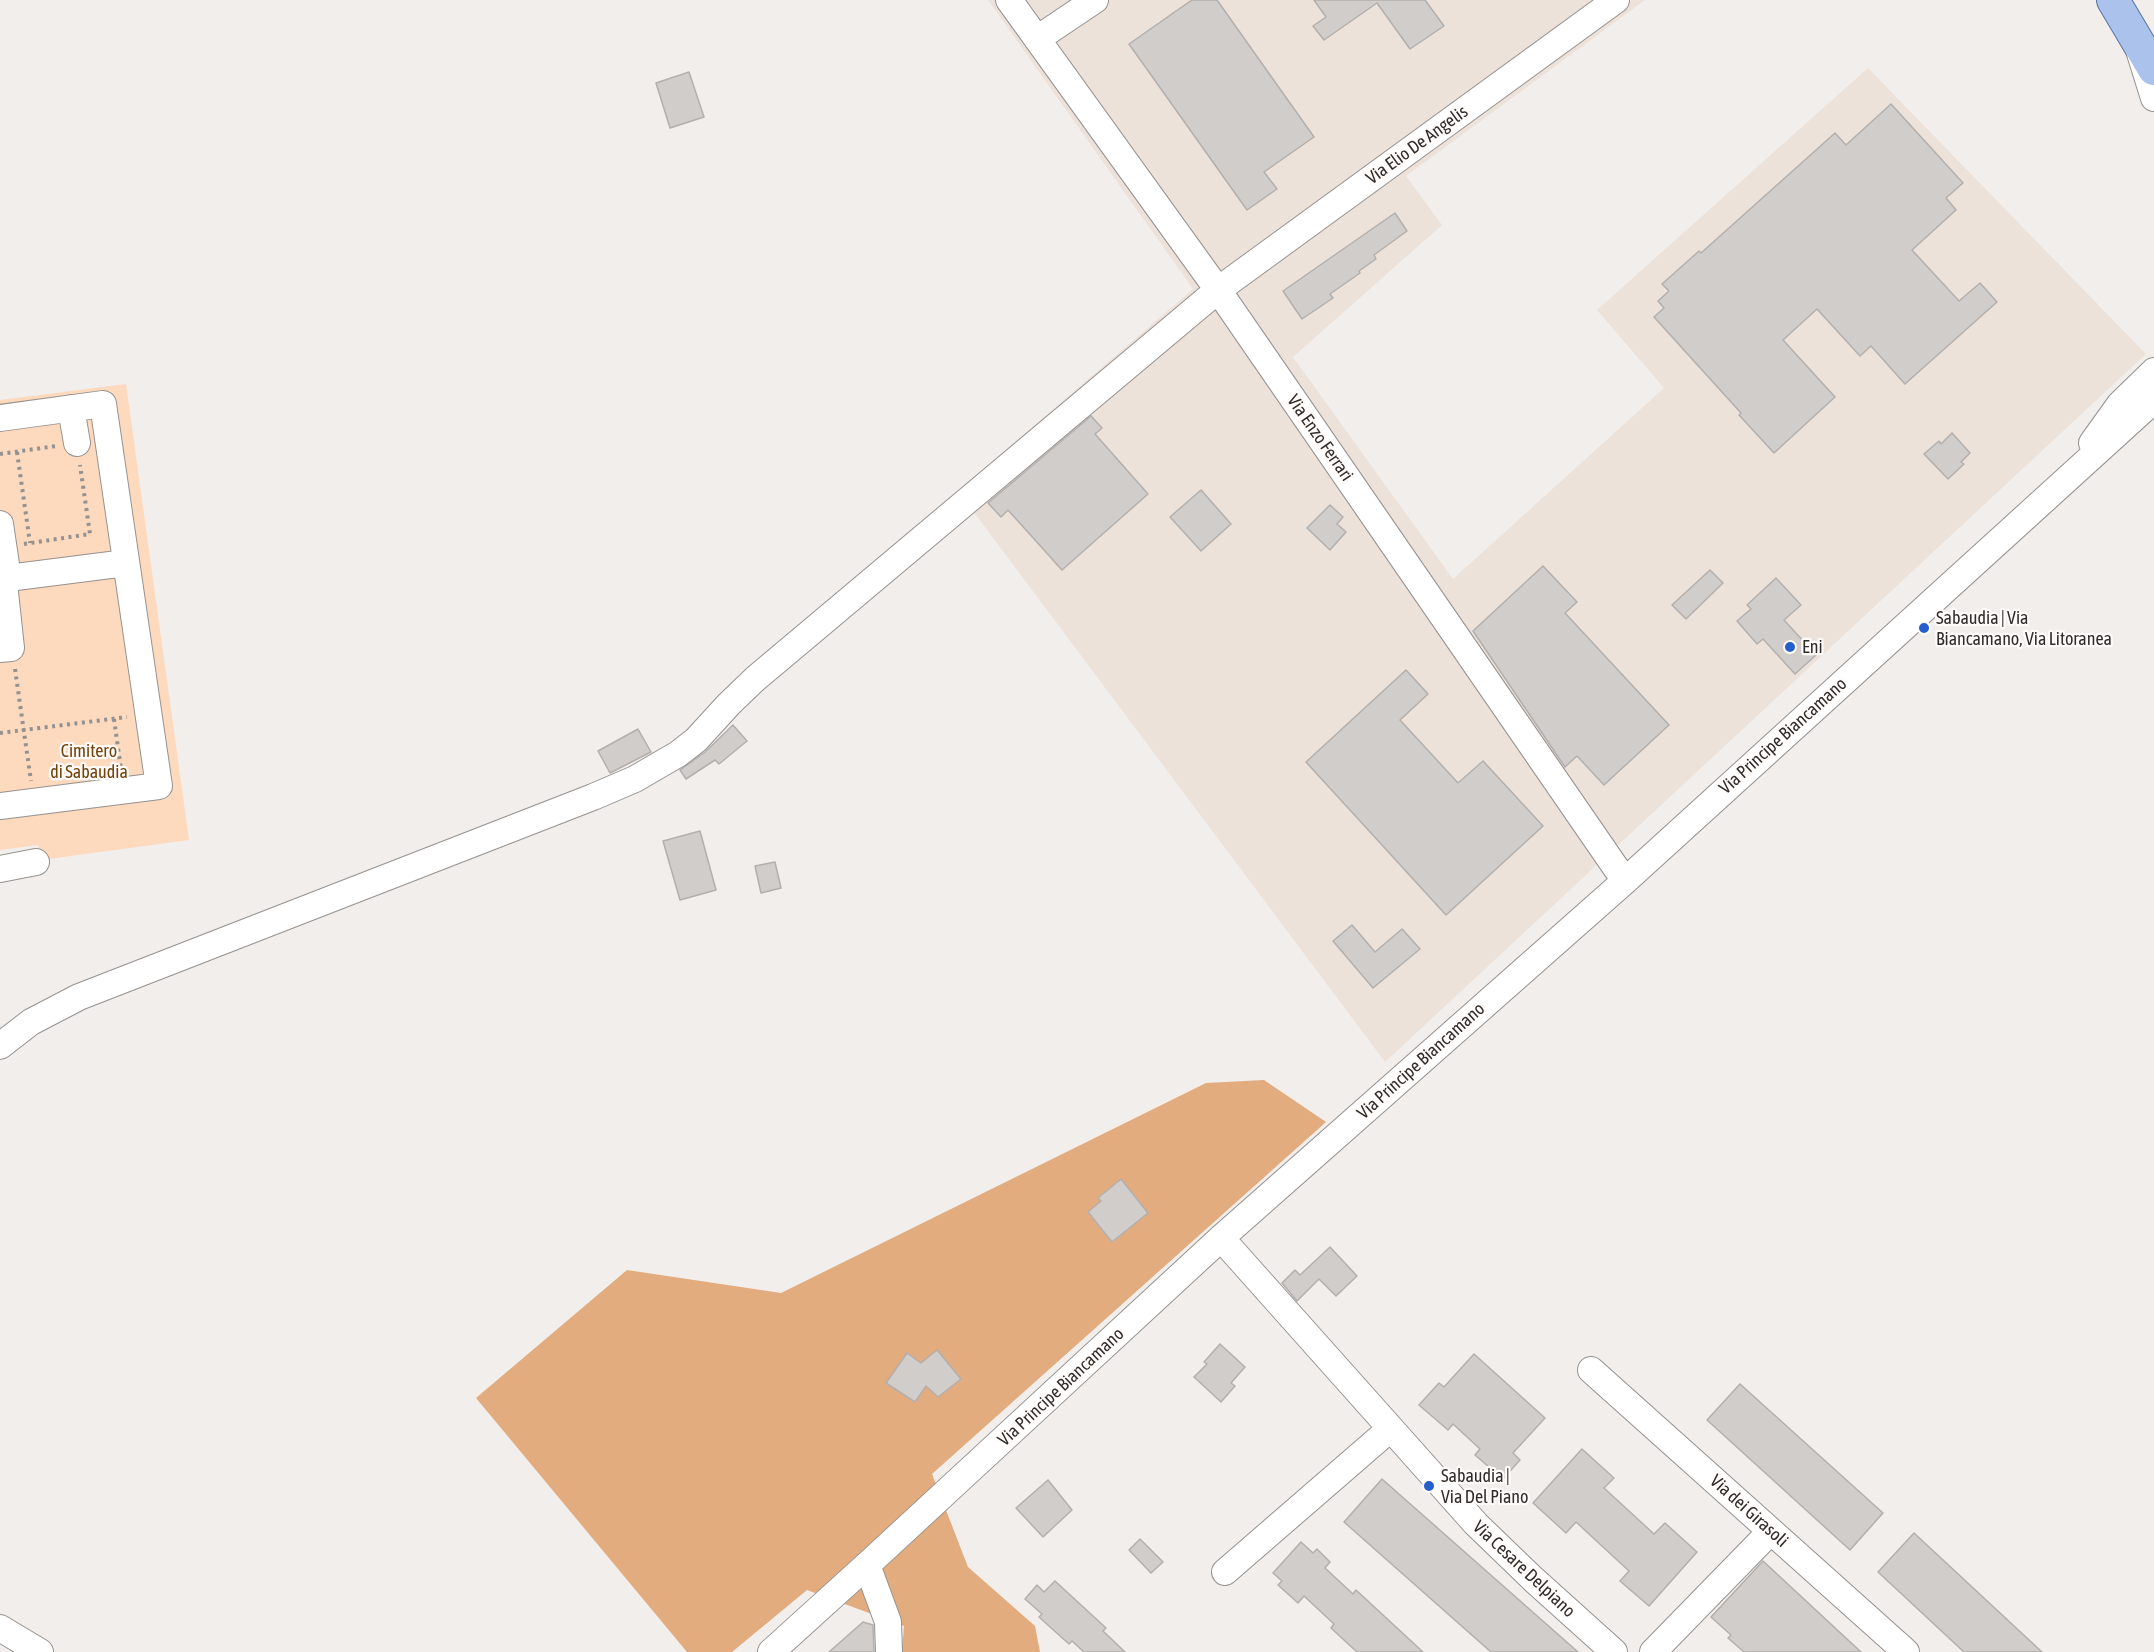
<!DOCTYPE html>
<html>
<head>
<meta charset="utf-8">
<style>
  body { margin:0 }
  canvas { display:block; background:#f1eeeb }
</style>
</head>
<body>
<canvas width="2154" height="1652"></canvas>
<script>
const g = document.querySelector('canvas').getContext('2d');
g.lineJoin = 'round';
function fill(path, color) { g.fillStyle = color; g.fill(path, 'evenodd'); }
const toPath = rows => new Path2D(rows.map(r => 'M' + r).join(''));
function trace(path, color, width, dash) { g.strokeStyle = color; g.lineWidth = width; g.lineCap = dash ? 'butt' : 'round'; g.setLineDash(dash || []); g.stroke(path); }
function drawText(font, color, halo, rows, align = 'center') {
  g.font = font + ' "Asap Condensed",sans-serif'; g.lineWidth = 4.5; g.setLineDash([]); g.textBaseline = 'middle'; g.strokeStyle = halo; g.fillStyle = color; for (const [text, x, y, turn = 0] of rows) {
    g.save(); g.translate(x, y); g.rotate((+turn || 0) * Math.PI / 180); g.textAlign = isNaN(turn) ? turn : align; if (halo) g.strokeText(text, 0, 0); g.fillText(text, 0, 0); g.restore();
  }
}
fill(toPath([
  [988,0,1645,0,1406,176,1442,225,1293,357,1453,579,1664,388,1597,310,1868,68,2146,354,1385,1062,958,491,1193,289]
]), '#ece2da');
fill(toPath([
  [126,384,189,840,41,860,38,845,0,850,0,400]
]), '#fdd9bd');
fill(toPath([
  [1264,1080,1326,1122,932,1474,968,1567,1035,1626,1040,1652,902,1652,904,1626,807,1590,732,1652,687,1652,476,1398,627,1270,781,1293,1206,1083]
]), '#e2ac7f');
const building = toPath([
  [1192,0,1217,0,1314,137,1264,172,1277,189,1247,210,1129,44,1192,0],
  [1314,0,1425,0,1444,26,1410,49,1377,3,1324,40,1313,26,1326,17,1314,0],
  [689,72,704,117,670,128,656,83,689,72],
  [1891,104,1963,183,1946,198,1956,210,1912,250,1959,301,1980,283,1997,302,1905,384,1871,346,1860,356,1817,309,1783,340,1835,397,1774,453,1739,415,1741,413,1654,317,1664,308,1658,301,1669,291,1662,284,1699,251,1701,253,1835,133,1846,145,1891,104],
  [1395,213,1407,231,1374,255,1376,259,1359,271,1360,273,1330,294,1333,298,1302,319,1283,291,1395,213],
  [1091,416,1102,428,1095,434,1148,494,1062,570,1008,510,1001,517,988,503,1091,416],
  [1952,433,1970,453,1961,462,1964,464,1948,479,1924,454,1939,441,1941,444,1952,433],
  [1201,490,1231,524,1201,551,1170,517,1201,490],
  [1330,505,1343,517,1337,524,1346,532,1330,550,1307,528,1330,505],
  [1543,566,1577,602,1565,613,1669,725,1604,785,1577,756,1565,767,1473,631,1543,566],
  [1710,570,1723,583,1686,619,1672,605,1710,570],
  [1776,578,1801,605,1784,620,1816,655,1795,674,1763,639,1757,644,1737,621,1751,609,1747,605,1776,578],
  [1406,670,1428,694,1400,720,1458,783,1483,761,1543,826,1446,915,1306,762,1406,670],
  [733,725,747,741,719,764,715,760,686,779,680,770,705,752,733,725],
  [638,729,651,752,610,773,598,751,638,729],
  [700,831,716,890,680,900,663,841,700,831],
  [775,862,781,888,761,893,755,866,775,862],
  [1352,925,1375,952,1402,929,1420,949,1373,988,1333,941,1352,925],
  [1121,1179,1148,1213,1112,1242,1088,1212,1101,1201,1098,1198,1121,1179],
  [1330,1247,1357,1276,1336,1296,1319,1279,1297,1301,1282,1283,1295,1270,1300,1275,1330,1247],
  [1220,1344,1245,1367,1231,1383,1235,1386,1221,1402,1194,1377,1207,1364,1204,1362,1220,1344],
  [937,1350,961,1379,938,1397,926,1386,915,1402,886,1383,907,1353,921,1363,937,1350],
  [1474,1354,1545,1418,1513,1453,1520,1460,1503,1479,1475,1455,1480,1449,1453,1424,1448,1430,1419,1405,1439,1383,1444,1387,1474,1354],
  [1740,1384,1883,1513,1850,1550,1707,1420,1740,1384],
  [1582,1449,1614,1478,1604,1488,1654,1534,1665,1523,1697,1552,1649,1606,1620,1581,1629,1571,1576,1522,1566,1533,1533,1503,1582,1449],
  [1382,1479,1578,1652,1491,1652,1344,1522,1382,1479],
  [1048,1480,1072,1510,1043,1537,1016,1508,1048,1480],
  [1914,1533,2042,1652,1964,1652,1878,1572,1914,1533],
  [1140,1539,1163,1562,1151,1573,1129,1550,1140,1539],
  [1301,1542,1313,1553,1317,1549,1330,1562,1325,1568,1353,1594,1356,1590,1423,1652,1357,1652,1331,1628,1334,1624,1304,1596,1298,1603,1278,1585,1282,1581,1273,1573,1301,1542],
  [1763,1561,1861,1652,1744,1652,1728,1638,1731,1635,1711,1617,1763,1561],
  [1055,1581,1106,1628,1103,1631,1125,1652,1084,1652,1072,1641,1069,1644,1039,1617,1042,1614,1025,1599,1037,1585,1044,1592,1055,1581],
  [863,1622,873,1625,874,1652,829,1652,863,1622]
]);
fill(building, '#d0cdca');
trace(building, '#b3afad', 1.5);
const minor = toPath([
  [1009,0,1218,290,1625,881],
  [1037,39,1095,0],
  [2139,50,2154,98],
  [71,408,77,443],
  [0,418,103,404,159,786,0,806],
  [2092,443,2120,404,2154,371],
  [0,524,8,578],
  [0,583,4,583,11,648,0,649],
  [4,583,8,578,126,563],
  [0,869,36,862],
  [0,1046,31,1022,79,997,593,797,635,779,678,754,696,740,729,704,755,679,1218,290,1616,0],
  [1221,1238,1476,1524,1533,1579,1614,1652],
  [1591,1370,1906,1652],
  [867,1565,888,1622,889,1652],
  [1225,1572,1390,1429],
  [0,1628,40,1652],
  [771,1652,867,1565,1221,1238,1625,881,2154,400],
  [1653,1652,1771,1531]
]);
const major = toPath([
  [2113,0,2154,69]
]);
trace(minor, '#95918f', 28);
trace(major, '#5a73a0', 34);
trace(toPath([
  [17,452,30,543],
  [0,454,56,446],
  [24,544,90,534,80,465],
  [15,669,31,781],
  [114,719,121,769],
  [0,733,127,717]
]), '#949290', 4, [3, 4.5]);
trace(minor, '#fff', 26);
trace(major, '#aac2ec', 32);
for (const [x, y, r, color] of [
  [1924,628,6,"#245fcc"],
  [1790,647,6,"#245fcc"],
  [1429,1486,6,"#245fcc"]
]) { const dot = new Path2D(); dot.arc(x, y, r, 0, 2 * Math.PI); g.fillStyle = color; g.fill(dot); trace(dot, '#fffbf8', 2); }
drawText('18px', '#2e2d2c', '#fffbf8', [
  ["Via Elio De Angelis",1417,145,-36],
  ["Via Enzo Ferrari",1320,438,55],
  ["Via Principe Biancamano",1783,736,-42],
  ["Via Principe Biancamano",1421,1061,-42],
  ["Via Principe Biancamano",1061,1387,-43],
  ["Via dei Girasoli",1749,1511,42],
  ["Via Cesare Delpiano",1524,1569,43]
]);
drawText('18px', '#2e2d2c', '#fffbf8', [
  ["Sabaudia | Via",1936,618],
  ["Biancamano, Via Litoranea",1936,639],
  ["Eni",1802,647],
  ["Sabaudia |",1441,1476],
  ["Via Del Piano",1441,1497]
], 'left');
drawText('18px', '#73410b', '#fffbf8', [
  ["Cimitero",89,751],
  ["di Sabaudia",89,772]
]);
</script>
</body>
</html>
